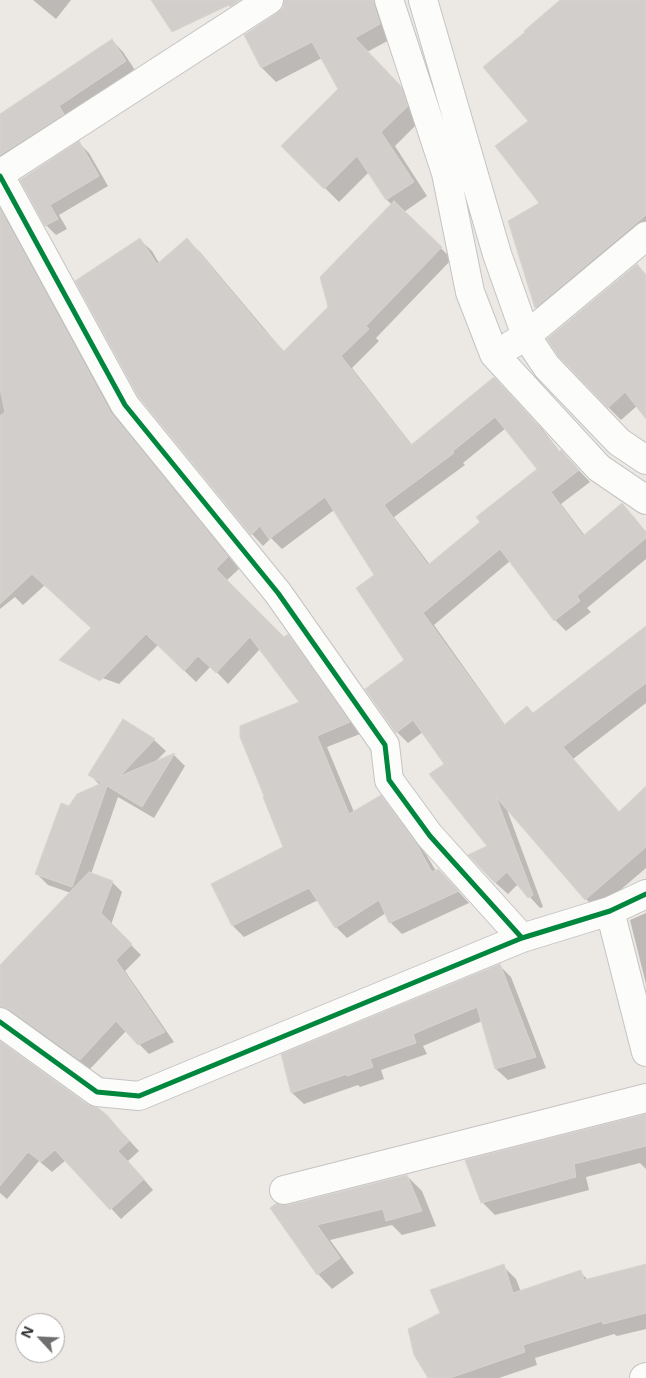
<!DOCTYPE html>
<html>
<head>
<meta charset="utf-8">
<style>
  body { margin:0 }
  #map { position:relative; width:646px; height:1378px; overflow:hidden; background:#ece8e4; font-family:"Open Sans",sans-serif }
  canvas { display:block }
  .north { position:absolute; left:15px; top:1313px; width:50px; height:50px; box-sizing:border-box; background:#fff; border:1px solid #ababab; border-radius:50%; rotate:295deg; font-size:14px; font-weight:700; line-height:20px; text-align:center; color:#2e2e2e }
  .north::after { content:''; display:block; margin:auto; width:18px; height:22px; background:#706f6e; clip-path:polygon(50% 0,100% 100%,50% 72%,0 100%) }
</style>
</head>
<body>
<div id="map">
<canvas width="646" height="1378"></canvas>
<div class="north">N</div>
</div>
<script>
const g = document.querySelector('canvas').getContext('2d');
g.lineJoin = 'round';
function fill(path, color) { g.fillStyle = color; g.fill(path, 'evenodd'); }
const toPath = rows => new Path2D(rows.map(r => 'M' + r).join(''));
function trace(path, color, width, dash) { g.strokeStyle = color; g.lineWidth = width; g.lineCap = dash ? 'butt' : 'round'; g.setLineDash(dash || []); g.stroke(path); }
fill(toPath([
  [33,0,71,0,56,19],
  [291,0,383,0,393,38,367,52,414,100,421,120,395,146,427,196,404,212,452,259,376,338,379,341,352,368,412,445,505,390,542,429,560,452,572,463,590,482,561,504,585,536,633,516,646,532,646,559,587,608,591,612,566,631,555,620,510,561,434,625,505,725,534,714,646,628,646,703,573,759,620,813,646,788,646,868,597,910,586,899,506,807,543,907,540,908,518,884,508,894,489,877,489,847,445,764,423,732,408,743,397,732,406,660,376,576,334,510,282,549,271,538,263,546,252,534,139,396,140,240,152,251,159,263,187,240,199,251,284,352,330,307,392,205,387,200,369,172,339,202,283,146,340,90,322,58,276,82,262,68,246,35,278,14],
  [506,428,539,469,482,522,430,565,394,517,465,465,463,463],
  [562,0,646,0,646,238,549,320,536,307,510,222,541,204,530,121],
  [112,40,123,52,137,73,0,176,0,115],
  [79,143,89,153,108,186,59,215,67,229,56,235,46,225,22,180],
  [0,201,123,426,239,569,226,581,284,638,288,636,299,647,360,734,327,747,354,812,381,797,392,809,427,856,436,871,450,882,469,903,402,934,391,923,386,913,347,938,336,927,318,900,244,937,233,926,285,848,301,703,260,649,228,684,211,666,196,682,158,645,119,684,75,668,93,629,45,585,23,605,15,597,0,609],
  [637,266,646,275,646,417,637,406,621,420,608,407],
  [154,740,166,751,154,763,174,755,185,766,154,818,118,797,91,874,112,882,122,892,111,925,141,955,125,971,174,1042,149,1054,126,1031,90,1069,20,1019,12,1016,0,1021,0,967,71,893,48,885,37,874,70,808,100,785,90,775],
  [646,913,646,984,630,920],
  [500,966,511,977,546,1068,508,1080,496,1069,482,1021,423,1046,427,1054,381,1070,384,1079,360,1087,358,1085,304,1104,292,1093,282,1055],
  [0,1043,117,1127,139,1151,128,1161,153,1190,121,1219,66,1160,52,1172,39,1161,7,1199,0,1193],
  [646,1115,646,1169,640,1163,586,1177,589,1190,495,1215,482,1202],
  [407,1176,422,1191,436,1226,402,1235,392,1225,330,1240,354,1273,332,1289,318,1274,288,1206],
  [646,1265,646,1329,617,1336,614,1334,535,1358,537,1365,499,1378,429,1378,442,1314,503,1266,516,1279,521,1292,580,1272,588,1280]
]), '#0003');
const building = toPath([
  [151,0,240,0,230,7,229,5,172,32,151,0],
  [284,0,374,0,374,5,380,24,355,38,400,85,408,106,381,132,414,182,386,200,357,156,324,189,281,146,338,89,312,42,261,68,244,35,277,13,283,8,284,0],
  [560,0,646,0,646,215,535,308,508,221,539,203,495,146,528,121,483,67,525,32,524,31,560,0],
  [112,39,126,61,59,106,64,114,0,155,0,114,112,39],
  [79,141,99,176,50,205,58,219,45,226,20,180,79,141],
  [394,201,442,247,366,326,369,329,341,356,411,445,494,377,530,416,559,452,561,450,579,470,551,492,583,536,622,503,646,532,646,538,577,596,580,601,554,621,500,549,423,613,504,725,527,706,533,713,646,626,646,683,563,747,619,812,646,786,646,847,585,900,496,797,533,895,528,898,507,872,495,883,468,855,487,846,429,774,444,764,413,720,396,733,365,689,404,660,356,588,374,575,325,497,269,539,260,526,251,535,138,396,75,281,140,238,157,264,187,238,262,328,284,351,328,307,320,277,394,201],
  [495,417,537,469,476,517,480,522,428,565,384,505,454,453,453,451,495,417],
  [0,209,111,413,228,557,216,569,284,637,288,634,350,722,317,736,349,814,381,795,416,843,432,872,438,869,459,891,389,923,379,900,335,928,309,888,232,926,211,884,283,847,263,797,264,796,240,737,240,726,299,702,250,637,216,673,198,656,184,671,146,634,100,681,59,660,91,628,32,574,0,604,0,416,5,412,0,388,0,209],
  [637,264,646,275,646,419,625,392,608,408,559,357,547,339,637,264],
  [123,719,155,739,120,776,175,753,142,807,107,786,72,887,35,874,61,803,69,806,77,794,102,783,88,775,123,719],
  [89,872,113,881,101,913,132,944,116,960,165,1032,138,1045,116,1021,80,1060,9,1009,0,1007,0,965,89,872],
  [500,964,536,1057,495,1069,477,1007,413,1034,416,1043,370,1059,373,1067,347,1076,347,1074,291,1093,281,1054,500,964],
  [0,1041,88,1105,98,1108,107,1115,129,1141,118,1151,144,1179,110,1210,55,1150,41,1162,28,1152,0,1186,0,1041],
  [646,1114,646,1146,574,1164,576,1177,481,1203,465,1160,646,1114],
  [407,1175,422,1211,386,1221,383,1209,317,1225,340,1258,317,1275,270,1208,277,1203,280,1205,288,1205,407,1175],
  [504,1264,513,1293,581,1270,584,1280,646,1264,646,1313,603,1324,602,1321,523,1345,525,1352,450,1378,428,1378,414,1355,408,1329,440,1313,430,1290,504,1264]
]);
fill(building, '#d1cecb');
trace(building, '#d7d4d0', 1);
const street = toPath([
  [389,0,446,173,470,292,494,354,599,468,646,500],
  [423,0,497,254,526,336,547,367,619,442,646,460],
  [0,174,269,0],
  [0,176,125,405,278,593,385,745,389,780,430,836,522,938],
  [511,345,526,336,646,236],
  [610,911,646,1052],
  [0,1022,97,1092,139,1096,522,938,610,911,646,894],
  [284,1190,646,1098],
  [644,1378,646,1377]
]);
trace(street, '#c5c4c5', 30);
trace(street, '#fcfcfb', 28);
trace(toPath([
  [0,176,125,405,278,593,385,745,389,780,430,836,522,938],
  [0,1022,97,1092,139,1096,522,938,610,911,646,894]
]), '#00873e', 5);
</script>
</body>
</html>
